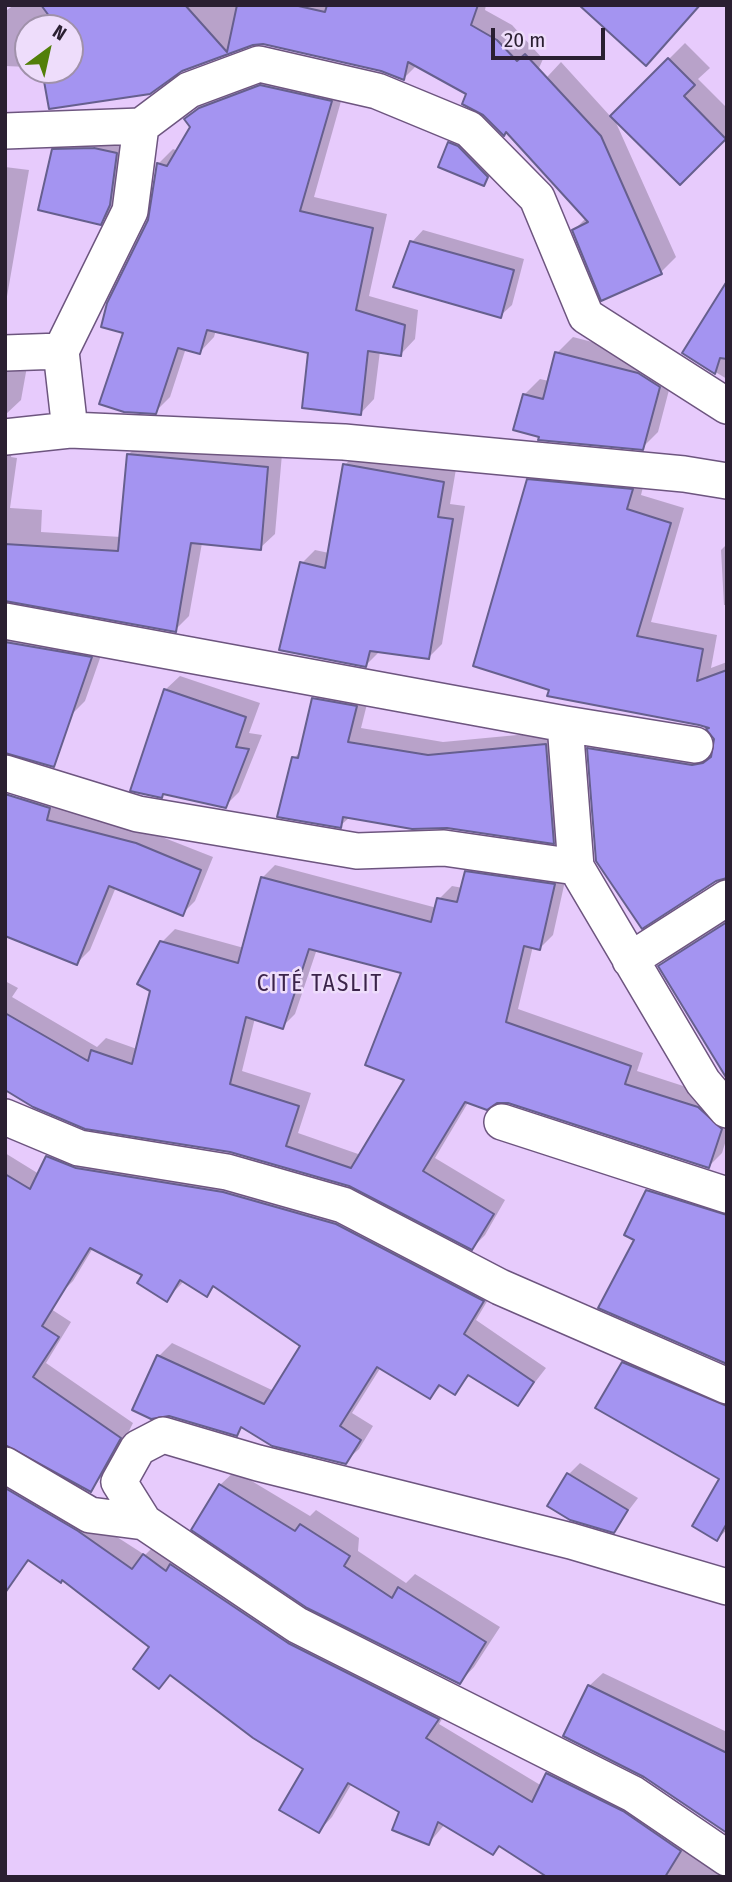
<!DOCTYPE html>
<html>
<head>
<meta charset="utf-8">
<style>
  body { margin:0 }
  #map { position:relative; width:732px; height:1882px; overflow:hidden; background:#e7cbfc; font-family:"Fira Sans Condensed",sans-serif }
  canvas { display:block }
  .frame { position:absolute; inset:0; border:7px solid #2a1f31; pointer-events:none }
  .north { position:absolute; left:14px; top:14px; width:70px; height:70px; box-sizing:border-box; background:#eeddfb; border:2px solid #a091aa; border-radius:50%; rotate:33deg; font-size:19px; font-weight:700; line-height:28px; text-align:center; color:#2a1f31 }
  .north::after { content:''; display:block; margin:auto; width:24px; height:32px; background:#527f09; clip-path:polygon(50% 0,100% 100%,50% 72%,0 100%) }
  .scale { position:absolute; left:491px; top:28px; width:114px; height:32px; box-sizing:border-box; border:4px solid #2a1f31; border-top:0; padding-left:9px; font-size:21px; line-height:24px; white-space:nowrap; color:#2a1f31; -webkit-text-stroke:5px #eeddfb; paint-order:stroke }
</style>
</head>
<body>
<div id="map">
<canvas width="732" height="1882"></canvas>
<div class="frame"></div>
<div class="north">N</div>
<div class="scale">20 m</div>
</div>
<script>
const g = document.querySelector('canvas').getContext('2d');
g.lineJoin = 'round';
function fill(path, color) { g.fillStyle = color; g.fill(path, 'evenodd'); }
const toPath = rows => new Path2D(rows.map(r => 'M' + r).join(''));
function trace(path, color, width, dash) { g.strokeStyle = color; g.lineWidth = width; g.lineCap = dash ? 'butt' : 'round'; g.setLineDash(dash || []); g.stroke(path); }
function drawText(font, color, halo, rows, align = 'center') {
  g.font = font + ' "Fira Sans Condensed",sans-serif'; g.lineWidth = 5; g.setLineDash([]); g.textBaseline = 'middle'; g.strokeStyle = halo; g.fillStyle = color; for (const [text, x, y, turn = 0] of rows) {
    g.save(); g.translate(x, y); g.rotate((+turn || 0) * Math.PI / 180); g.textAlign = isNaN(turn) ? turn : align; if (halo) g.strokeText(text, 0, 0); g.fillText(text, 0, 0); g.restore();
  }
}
fill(toPath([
  [5,5,7,10,14,5,486,5,485,10,512,25,543,59,524,102,561,62,611,117,685,43,710,68,698,79,727,108,727,136,680,183,613,116,676,257,661,272,574,230,586,218,507,130,468,93,417,65,404,78,382,70,264,43,252,43,181,70,149,92,44,70,70,70,70,28,28,28,28,67,5,66],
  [276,71,345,87,314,197,387,214,369,296,418,310,415,339,401,354,380,351,374,399,360,414,310,352,216,330,214,337,200,352,186,348,170,397,155,412,125,331,150,220,158,164,173,149,178,151,192,126,186,119,200,105,215,94],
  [455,137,492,171,484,184,449,143],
  [65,139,128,142,121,192,111,212,100,223,54,150],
  [5,167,29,170,5,308],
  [423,230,524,259,512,305,500,316,412,242],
  [727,284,727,379,684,353],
  [573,337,654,358,674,371,658,432,642,448,524,395,540,379,549,381,557,353],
  [5,357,28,361,21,400,5,415],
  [5,437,14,442,11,457,17,458,10,508,42,510,41,532,121,537,128,455,143,440,282,454,275,534,260,548,202,543,189,616,175,630,5,600],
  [358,451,456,469,450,504,465,506,442,644,428,658,380,651,366,665,302,563,315,550,329,553,345,465],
  [543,466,646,475,641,495,684,508,651,622,717,635,711,668,727,662,727,879,716,879,589,749,603,734,714,750,716,738,710,727,551,689,528,480],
  [727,544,727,605,724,605,721,550],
  [5,622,105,644,85,701,71,715,5,705],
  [180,676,260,703,249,733,262,735,239,792,225,806,165,690],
  [328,685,370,692,361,728,443,742,560,731,567,828,553,842,350,817,340,826,294,758,302,750,314,699],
  [32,786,213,857,195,901,182,914,116,887,90,950,77,963,18,799],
  [479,859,567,872,553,935,540,948,533,946,518,1009,643,1053,637,1071,711,1095,727,1109,727,1137,722,1153,709,1166,509,1101,469,1101,435,1158,505,1200,485,1235,472,1248,349,1184,5,1088,5,981,18,988,12,997,97,1047,106,1038,137,1049,162,942,175,929,244,948,262,878,275,865,437,908,439,899,452,886,463,888,466,872],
  [317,949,403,972,406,1079,361,1155,298,1133,311,1093,242,1071,255,1018,282,1027,295,1014],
  [727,918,727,1077,660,966,674,952],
  [61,1144,349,1211,495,1288,476,1320,546,1368,518,1404,471,1374,454,1393,442,1385,430,1397,381,1367,352,1413,373,1426,359,1449,345,1462,244,1426,236,1434,169,1414,134,1409,159,1356,172,1343,274,1391,303,1345,216,1285,206,1295,184,1281,167,1299,144,1274,93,1248,73,1281,60,1294,5,1256,5,1153,39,1174,48,1157],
  [661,1178,709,1193,675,1297,636,1239,648,1191],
  [34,1298,71,1322,46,1363,133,1423,113,1463,90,1490,5,1443],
  [637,1350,727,1389,727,1530,717,1539,721,1478,623,1363],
  [580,1463,638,1498,613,1531,550,1505,569,1474],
  [5,1465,145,1555,159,1541,451,1704,439,1724,542,1786,547,1774,561,1760,727,1856,727,1877,550,1877,501,1845,493,1853,445,1824,429,1843,401,1811,352,1783,332,1817,319,1831,305,1768,172,1674,159,1686,151,1647,63,1578,31,1559,19,1571,5,1561],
  [235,1471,310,1516,316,1510,359,1538,358,1551,406,1583,415,1574,500,1627,474,1667,460,1682,220,1485],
  [603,1673,727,1732,727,1831,589,1686]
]), '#0003');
const building = toPath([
  [41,5,185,5,227,52,237,5,294,5,325,12,327,5,478,5,471,25,497,40,517,61,525,54,601,136,662,274,601,301,572,230,588,222,506,132,504,136,483,115,462,104,466,94,408,62,404,80,381,71,263,44,253,45,182,71,150,94,49,109,42,70,70,70,70,28,58,28,41,5],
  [579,5,700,5,646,66,579,5],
  [668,58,695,85,684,96,726,139,680,185,610,116,668,58],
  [260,85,332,101,300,211,373,228,356,310,405,325,401,356,368,351,361,415,302,408,308,353,207,330,200,354,178,348,156,414,124,412,99,404,123,333,101,327,107,303,148,220,157,163,167,166,190,127,184,119,199,108,260,85],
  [448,142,458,146,488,177,484,186,438,167,448,142],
  [94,148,117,153,110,205,101,225,38,210,52,149,94,148],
  [410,241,514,270,501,318,393,287,410,241],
  [727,281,727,359,720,358,715,374,682,353,727,281],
  [555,352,638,373,660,387,643,450,538,440,539,437,513,430,523,394,543,399,555,352],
  [127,454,268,467,261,550,191,543,176,632,5,601,5,544,118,551,127,454],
  [343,464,444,482,438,517,453,519,429,659,370,651,366,667,279,650,300,562,325,568,343,464],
  [527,479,633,489,627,509,671,523,637,636,703,649,697,681,727,670,727,878,716,881,642,929,596,861,587,748,692,765,703,763,711,757,714,739,706,729,709,728,699,725,547,696,549,690,473,666,527,479],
  [5,642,92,657,54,767,5,753,5,642],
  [164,689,246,717,236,747,249,749,226,808,163,794,162,798,130,791,164,689],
  [312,698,357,706,348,742,428,755,546,744,554,844,447,828,412,829,343,817,341,828,277,817,292,757,298,758,312,698],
  [5,794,50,808,47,820,136,843,201,870,183,916,109,886,77,965,5,936,5,794],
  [465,871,555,884,540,950,524,946,506,1022,631,1066,625,1084,698,1107,722,1129,709,1168,508,1103,497,1103,487,1110,465,1102,423,1171,494,1214,472,1250,349,1186,230,1152,85,1129,33,1107,5,1090,5,1013,88,1061,91,1050,132,1064,150,991,137,984,160,941,238,963,261,877,431,922,437,898,457,902,465,871],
  [309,949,401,973,365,1065,404,1080,351,1168,286,1146,299,1106,230,1084,246,1017,283,1029,309,949],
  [727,922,727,1079,658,966,727,922],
  [46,1156,76,1168,223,1192,336,1224,484,1301,464,1334,534,1382,518,1406,468,1375,455,1395,439,1385,430,1399,377,1367,340,1426,361,1440,346,1464,272,1446,241,1427,237,1436,169,1416,151,1419,132,1410,157,1355,264,1404,300,1346,213,1286,207,1297,180,1280,167,1302,137,1283,142,1275,90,1248,42,1326,59,1337,33,1377,121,1438,91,1492,5,1445,5,1174,30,1189,46,1156],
  [646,1190,727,1215,727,1364,598,1308,634,1240,624,1235,646,1190],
  [622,1362,727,1406,727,1523,717,1541,692,1526,719,1479,595,1408,622,1362],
  [567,1473,628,1510,614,1533,570,1520,547,1506,567,1473],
  [219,1484,295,1531,300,1524,350,1556,344,1566,392,1598,398,1587,486,1642,460,1684,307,1608,191,1530,219,1484],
  [5,1488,78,1531,132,1569,143,1554,166,1571,170,1564,288,1643,439,1719,426,1738,532,1802,546,1773,623,1811,681,1851,665,1877,547,1877,499,1846,493,1855,438,1822,429,1845,392,1830,399,1812,348,1783,319,1833,279,1810,303,1769,253,1738,170,1675,159,1689,133,1669,149,1647,62,1580,61,1583,28,1560,5,1593,5,1488],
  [588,1685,727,1753,727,1833,644,1777,563,1736,588,1685]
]);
fill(building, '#a494f1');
trace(building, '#665f8e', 2);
const minor = toPath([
  [5,131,141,126],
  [5,353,61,351],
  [70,430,61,351,130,211,141,126,189,90,259,64,377,91,469,129,537,198,586,316,727,406],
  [5,437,70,430,344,442,684,474,727,481],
  [5,621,565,724,695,745],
  [565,724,576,867,703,1082,727,1110],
  [5,773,138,814,357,851,444,848,576,867],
  [630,960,727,898],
  [5,1117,79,1148,227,1172,343,1205,500,1287,727,1386],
  [502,1122,727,1195],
  [5,1465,90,1515,144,1522],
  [727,1587,571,1541,258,1463,163,1435,138,1448,119,1482,144,1522,297,1625,633,1794,727,1858]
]);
trace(minor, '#6d557f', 38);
trace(minor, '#fff', 35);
g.letterSpacing = '2px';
drawText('23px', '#3b244a', '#eeddfb', [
  ["CITÉ TASLIT",320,985]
]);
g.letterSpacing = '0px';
</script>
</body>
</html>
